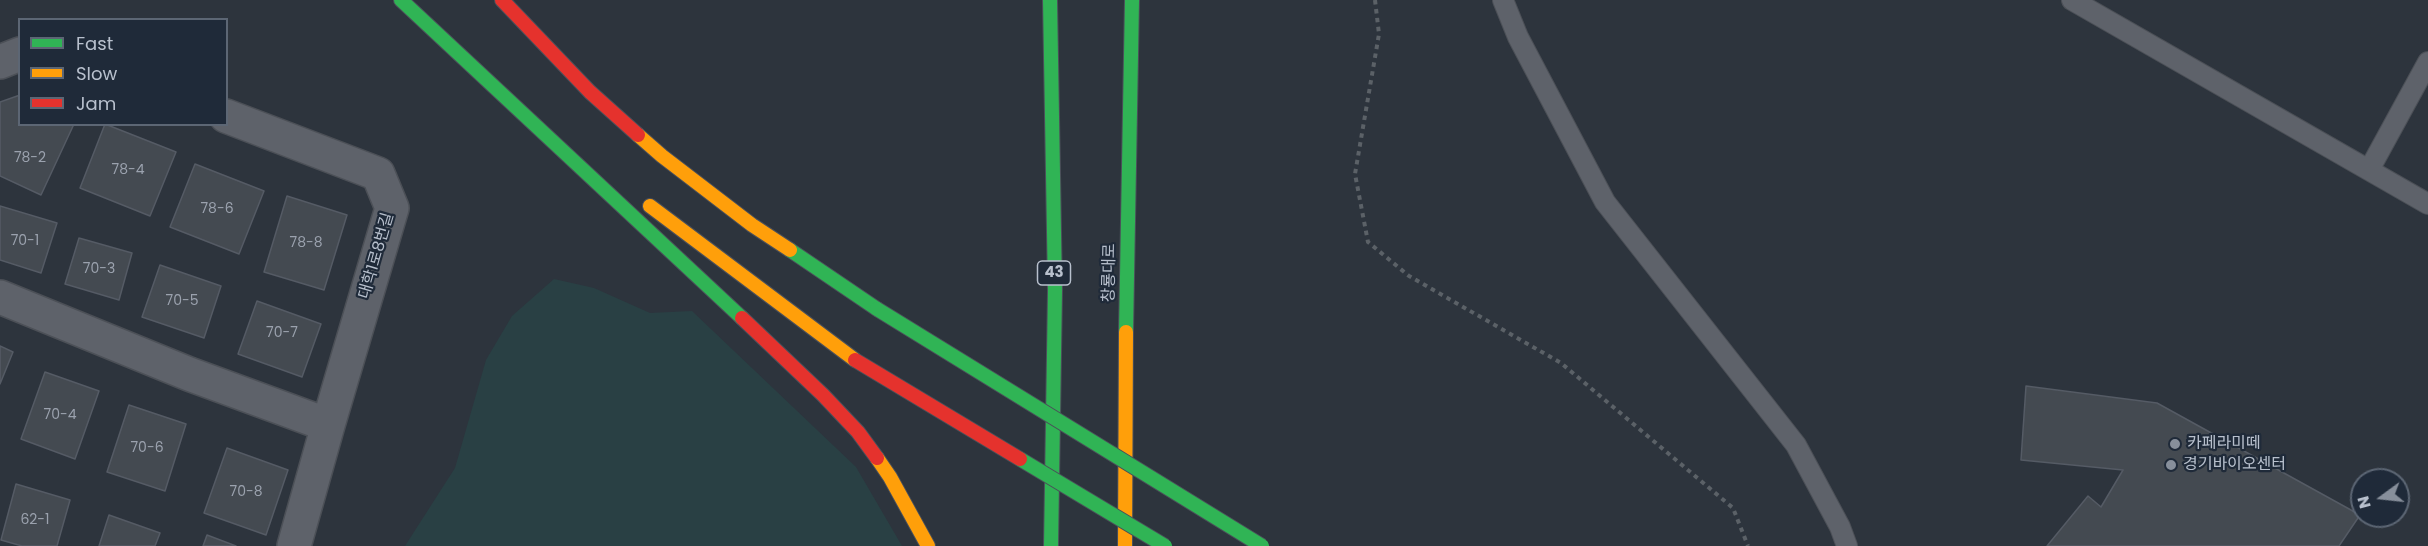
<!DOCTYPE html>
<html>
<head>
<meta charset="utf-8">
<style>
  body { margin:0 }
  #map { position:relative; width:2428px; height:546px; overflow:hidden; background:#2d343d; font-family:Poppins,sans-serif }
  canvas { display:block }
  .legend { position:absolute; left:18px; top:18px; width:210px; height:108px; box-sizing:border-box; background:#1f2a39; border:2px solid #5c6674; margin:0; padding:8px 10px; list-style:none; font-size:18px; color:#b8c0cd }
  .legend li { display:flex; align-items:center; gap:12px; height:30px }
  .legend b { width:30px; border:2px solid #5c6674 }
  .north { position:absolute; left:2350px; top:468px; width:60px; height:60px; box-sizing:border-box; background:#1f2a39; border:2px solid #5c6674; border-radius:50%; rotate:255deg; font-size:16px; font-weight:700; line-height:24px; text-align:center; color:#b8c0cd }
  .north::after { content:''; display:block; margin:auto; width:21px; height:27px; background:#878f9b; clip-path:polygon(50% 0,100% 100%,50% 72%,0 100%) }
</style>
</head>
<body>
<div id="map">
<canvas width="2428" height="546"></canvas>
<ul class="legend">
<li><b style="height:8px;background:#30b455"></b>Fast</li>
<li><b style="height:8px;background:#ff9f0a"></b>Slow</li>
<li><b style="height:8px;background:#e5322d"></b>Jam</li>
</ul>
<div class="north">N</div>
</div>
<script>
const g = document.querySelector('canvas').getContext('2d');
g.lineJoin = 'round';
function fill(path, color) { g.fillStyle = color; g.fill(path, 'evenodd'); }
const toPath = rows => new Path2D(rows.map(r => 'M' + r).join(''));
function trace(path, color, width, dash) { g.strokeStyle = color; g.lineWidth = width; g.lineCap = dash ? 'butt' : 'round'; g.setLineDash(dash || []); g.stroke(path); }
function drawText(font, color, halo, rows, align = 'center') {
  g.font = font + ' Poppins,"Noto Sans KR",sans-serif'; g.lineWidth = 4.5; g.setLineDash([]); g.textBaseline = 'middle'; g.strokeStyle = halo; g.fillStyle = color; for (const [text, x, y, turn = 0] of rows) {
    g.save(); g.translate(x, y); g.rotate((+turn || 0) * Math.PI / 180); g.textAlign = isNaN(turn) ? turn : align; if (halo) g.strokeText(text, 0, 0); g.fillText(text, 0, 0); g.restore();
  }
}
fill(toPath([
  [554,279,594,288,650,313,692,311,856,467,902,546,405,546,455,468,486,360,512,316]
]), '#294044');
const building = toPath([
  [20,95,20,124,74,124,41,195,0,176,0,102,20,95],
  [105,124,176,152,150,216,80,188,105,124],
  [195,164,264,191,239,254,170,227,195,164],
  [287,196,347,215,324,290,264,272,287,196],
  [0,206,57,223,41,273,0,260,0,206],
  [79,238,132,253,119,300,65,284,79,238],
  [160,265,221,286,204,338,142,317,160,265],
  [257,301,321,324,302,377,238,354,257,301],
  [0,346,13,352,0,384,0,346],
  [45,372,99,391,75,459,21,439,45,372],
  [2026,386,2157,403,2360,515,2339,546,2047,546,2088,496,2101,507,2123,470,2021,460,2026,386],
  [129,405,186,424,165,491,107,472,129,405],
  [227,448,288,470,266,535,204,513,227,448],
  [16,484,70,500,57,546,22,546,1,540,16,484],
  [109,515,160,533,155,546,99,546,109,515],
  [207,535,236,546,203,546,207,535]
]);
fill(building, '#444a51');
trace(building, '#555b65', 1.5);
const lane = toPath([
  [1503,0,1518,37,1605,202,1796,445,1840,527,1847,546],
  [2072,0,2428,204],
  [2369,170,2428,62]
]);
const street = toPath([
  [0,62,20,54],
  [226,116,378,174,392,208,328,425,294,546],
  [0,297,189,374,328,425]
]);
const fast = toPath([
  [401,0,742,318],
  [1050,0,1055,290,1051,546],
  [790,250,877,309],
  [1126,332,1132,0]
]);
const slow = toPath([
  [638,135,662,156,752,225,790,250],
  [650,206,855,360],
  [877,458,890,477,928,546],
  [1125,546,1126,332]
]);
const jam = toPath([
  [502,0,590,92,638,135],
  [742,318,823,395,858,432,877,458]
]);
trace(lane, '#4c5057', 22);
trace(street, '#4c5057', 36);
trace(fast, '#4b505a', 16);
trace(slow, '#4b505a', 16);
trace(jam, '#4b505a', 16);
trace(toPath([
  [1375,0,1379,34,1355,174,1368,242,1409,276,1561,363,1733,508,1748,546]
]), '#5b6167', 4, [4.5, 4.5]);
trace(lane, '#5e626a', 20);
trace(street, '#5e626a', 33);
trace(fast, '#30b455', 14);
trace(slow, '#ff9f0a', 14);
trace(jam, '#e5322d', 14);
const fastBridge = toPath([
  [877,309,1262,546],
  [1020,459,1165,546]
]);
const jamBridge = toPath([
  [855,360,1020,459]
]);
trace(fastBridge, '#4a5059', 16, []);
trace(jamBridge, '#4a5059', 16, []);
trace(fastBridge, '#30b455', 14);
trace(jamBridge, '#e5322d', 14);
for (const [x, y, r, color] of [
  [2175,444,6,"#878f9b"],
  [2171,465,6,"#878f9b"]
]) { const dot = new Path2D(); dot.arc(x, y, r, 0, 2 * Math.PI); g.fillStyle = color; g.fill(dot); trace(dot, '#1f2a39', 2); }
drawText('14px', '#9ba2ae', null, [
  ["78-2",30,158],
  ["78-4",128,170],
  ["78-6",217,209],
  ["70-1",25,241],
  ["78-8",306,243],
  ["70-3",99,269],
  ["70-5",182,301],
  ["70-7",282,333],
  ["70-4",60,415],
  ["70-6",147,448],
  ["70-8",246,492],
  ["62-1",35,520]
]);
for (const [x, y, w] of [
  [1054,273,33]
]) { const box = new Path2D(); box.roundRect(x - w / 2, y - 12, w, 24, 4.5); g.fillStyle = '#1f2a39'; g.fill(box); trace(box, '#b8c0cd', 1.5); }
drawText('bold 15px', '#b8c0cd', null, [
  ["43",1054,273]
]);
drawText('16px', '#b8c0cd', '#1f2a39', [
  ["대학1로8번길",377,256,-74],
  ["창룡대로",1110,273,-89]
]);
drawText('16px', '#b8c0cd', '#1f2a39', [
  ["카페라미떼",2187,444],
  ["경기바이오센터",2183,465]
], 'left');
</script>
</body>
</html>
